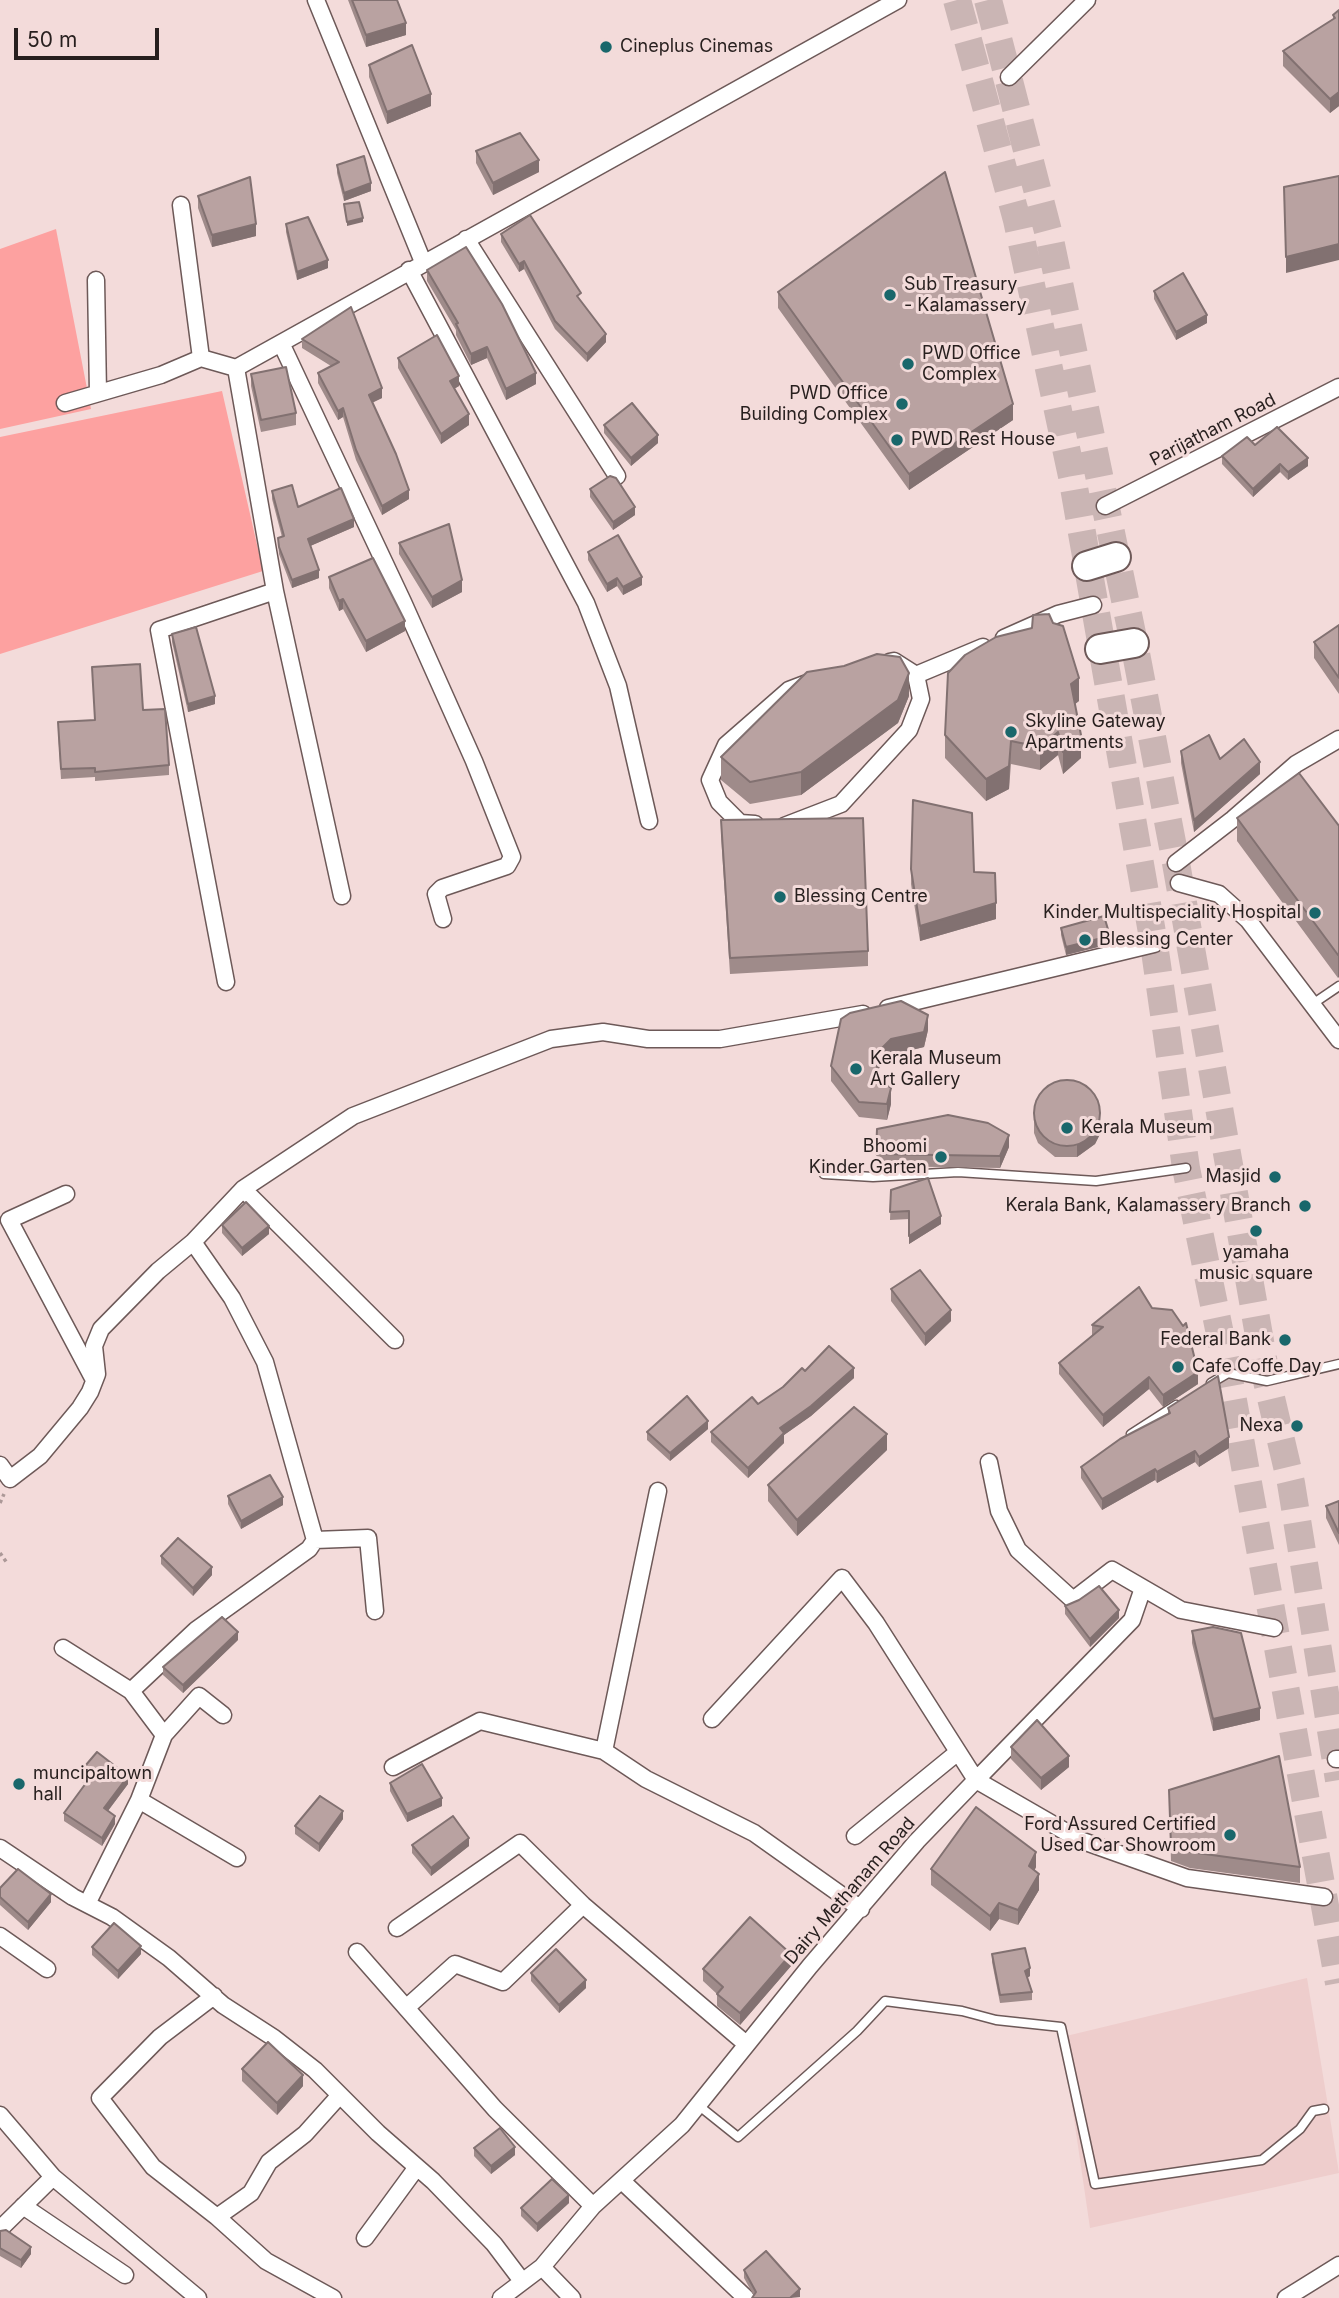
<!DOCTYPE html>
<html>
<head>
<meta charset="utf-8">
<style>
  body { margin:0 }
  #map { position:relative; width:1339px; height:2298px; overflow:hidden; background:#f3dbda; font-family:Inter,sans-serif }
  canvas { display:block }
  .scale { position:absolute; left:14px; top:28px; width:145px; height:32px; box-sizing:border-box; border:4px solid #271f1e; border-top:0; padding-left:9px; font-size:21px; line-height:24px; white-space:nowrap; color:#271f1e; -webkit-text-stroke:5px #f3dbda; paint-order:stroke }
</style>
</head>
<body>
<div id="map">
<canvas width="1339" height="2298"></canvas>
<div class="scale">50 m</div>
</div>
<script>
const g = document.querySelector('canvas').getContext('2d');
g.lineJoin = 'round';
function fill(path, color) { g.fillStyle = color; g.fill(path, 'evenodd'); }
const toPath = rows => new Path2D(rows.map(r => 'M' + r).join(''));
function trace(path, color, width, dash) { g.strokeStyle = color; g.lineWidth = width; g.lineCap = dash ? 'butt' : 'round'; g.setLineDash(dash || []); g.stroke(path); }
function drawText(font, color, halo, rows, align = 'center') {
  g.font = font + ' Inter,sans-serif'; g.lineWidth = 6; g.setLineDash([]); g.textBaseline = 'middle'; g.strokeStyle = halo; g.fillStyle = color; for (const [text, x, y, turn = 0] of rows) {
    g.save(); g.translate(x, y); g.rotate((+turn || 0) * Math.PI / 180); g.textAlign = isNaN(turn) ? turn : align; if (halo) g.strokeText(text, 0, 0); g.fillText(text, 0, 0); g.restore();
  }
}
fill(toPath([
  [1307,1978,1339,2173,1090,2228,1062,2037]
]), '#eecdcc');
fill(toPath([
  [56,229,91,409,0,429,0,249],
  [222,391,263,571,0,654,0,437]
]), '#fda1a0');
trace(toPath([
  [957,0,1017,220,1072,476,1154,944,1186,1168,1228,1373,1339,1983],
  [988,0,1049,235,1134,643,1176,863,1267,1381,1291,1483,1339,1780]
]), '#cab5b4', 28, [28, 14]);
const service = toPath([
  [1314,1003,1339,986],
  [824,1174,873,1177,958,1172,1096,1181,1186,1168],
  [1211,1383,1228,1373,1267,1381,1339,1364],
  [1131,1434,1176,1405],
  [698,2105,738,2137,857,2031,885,2001,962,2011,996,2020,1061,2027,1095,2184,1262,2160,1300,2129,1313,2111,1324,2109]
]);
const minor = toPath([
  [316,0,423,262],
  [1009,77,1087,0],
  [181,205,201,358],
  [466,239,617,476],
  [409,270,586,603,618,686,649,821],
  [96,280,98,393],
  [281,343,403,602,474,761,512,857,507,866,442,888,436,894,443,919],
  [65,403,161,375,201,358,236,368],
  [1105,506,1339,387],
  [275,591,342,896],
  [1004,638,1058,614,1093,605],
  [889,662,894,661,916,675,983,647],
  [755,824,740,823,719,802,710,780,726,745,789,690,810,682],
  [784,826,841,804,909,730,921,699,916,675],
  [1176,863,1233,819,1296,764,1339,739],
  [1179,883,1219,894,1248,920,1339,1040],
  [226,982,159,630,275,591,236,368,898,0],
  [888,1008,1154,944],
  [243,1189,395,1340],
  [66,1194,9,1220,93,1378],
  [989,1462,999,1511,1018,1550,1073,1600,1112,1570,1143,1588],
  [0,1465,10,1479,40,1456,80,1408,90,1392,97,1374,94,1346,101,1329,158,1271,193,1242],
  [315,1540,368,1538,375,1611],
  [63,1648,131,1691],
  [712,1719,842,1578,876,1623,976,1780,1132,1620,1143,1588,1181,1610,1274,1628],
  [164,1735,199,1696,223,1715],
  [604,1751,658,1491],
  [1336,1759,1339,1759],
  [393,1767,480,1721,604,1751,646,1779,754,1833,861,1909],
  [139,1800,237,1858],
  [855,1836,958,1752],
  [0,1848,73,1897,112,1917,169,1958,223,2005,274,2038,315,2070,378,2133,433,2181,494,2244,522,2281],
  [87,1904,139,1800,164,1735,131,1691,196,1630,309,1549,315,1540,265,1362,232,1298,193,1242,243,1189,353,1116,551,1039,603,1032,648,1039,720,1039,863,1014],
  [397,1928,520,1843,583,1905,745,2043],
  [0,1936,47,1969],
  [357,1952,495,2109,593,2206],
  [214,1996,160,2037,100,2098,153,2167,217,2217],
  [406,2008,455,1964,503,1982,583,1905],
  [0,2115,53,2177,198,2298],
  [622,2181,746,2298],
  [23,2206,125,2275],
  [0,2229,53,2177],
  [365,2238,417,2167],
  [542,2267,572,2298],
  [333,2298,266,2261,217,2217,251,2193,269,2162,305,2134,340,2095],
  [501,2298,542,2267,593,2206,682,2125,810,1966,917,1841,976,1780,1080,1840,1187,1878,1324,1897],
  [1286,2298,1339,2265]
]);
const trunk = toPath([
  [1087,566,1116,557],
  [1100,649,1134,643]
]);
trace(service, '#6d5958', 11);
trace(minor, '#6d5958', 19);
trace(trunk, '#6d5958', 32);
trace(toPath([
  [0,1503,4,1494],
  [0,1553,7,1563]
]), '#ac9998', 3.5, [3.5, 3.5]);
trace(service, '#fff', 8);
trace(minor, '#fff', 16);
trace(trunk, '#fff', 28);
fill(toPath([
  [348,0,397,0,406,35,366,47],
  [1339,10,1339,106,1330,113,1283,66,1283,51,1333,19,1333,15],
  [369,65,431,106,387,124,369,77],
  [476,151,539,172,493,195,476,163],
  [337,165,371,191,344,201,337,173],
  [198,196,256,236,212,247,198,208],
  [286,224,328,268,297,280,286,232],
  [501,234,581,301,606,342,587,362,555,329,524,269,519,272,501,242],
  [427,270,536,384,506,400,487,358,471,365,456,335,456,330,427,281],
  [1154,291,1207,323,1176,340,1154,299],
  [778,292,1013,420,909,490,778,308],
  [351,307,382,398,372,403,409,499,382,515,356,460,343,417,338,420,318,383,318,373,331,366,302,348,302,339],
  [398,358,459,386,454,389,469,425,441,444,398,368],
  [251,374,296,413,296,425,261,432,251,386],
  [604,425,658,443,631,466,604,433],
  [1222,456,1308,466,1288,480,1280,472,1253,497,1222,464],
  [590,489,635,515,613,530,590,497],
  [272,491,298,507,354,527,310,546,319,578,292,588,279,554,278,538,282,537,272,499],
  [399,543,462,592,432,608,399,554],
  [588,552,642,585,623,595,617,586,607,592,588,560],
  [329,577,405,631,366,652,343,609,339,611,329,588],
  [1339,625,1339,694,1314,658,1314,642],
  [172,634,215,704,188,712,172,642],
  [909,696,898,723,801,795,750,804,721,780,721,757],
  [1079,701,1075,704,1081,758,1063,774,1058,755,1040,770,1011,764,1009,789,986,801,945,758,945,735],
  [143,710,169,765,169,775,95,781,95,777,61,779,58,732,95,720],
  [1181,751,1260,774,1194,832,1181,763],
  [913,800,974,872,996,919,920,941,911,884],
  [1237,818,1339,826,1338,978,1237,841],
  [721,820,868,951,868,966,730,974,721,835],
  [1061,928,1110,944,1066,955,1061,935],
  [928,1030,924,1047,891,1055,881,1064,878,1071,879,1079,891,1104,887,1120,859,1117,831,1081,831,1066],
  [1034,1121,1100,1134,1095,1144,1077,1157,1055,1157,1038,1143,1034,1133],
  [877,1129,1009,1147,1000,1168,876,1166],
  [891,1190,941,1224,909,1244,909,1219,890,1220],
  [222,1225,269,1234,242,1256,222,1233],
  [1139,1287,1198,1384,1163,1407,1149,1389,1103,1427,1059,1374,1059,1363,1092,1336,1092,1325],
  [891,1289,951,1321,925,1346,891,1301],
  [805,1371,854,1378,811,1416,784,1435,784,1443,748,1478,711,1442,711,1432,758,1404],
  [1168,1408,1229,1448,1199,1467,1195,1462,1157,1483,1155,1480,1102,1510,1081,1478,1081,1467,1168,1414],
  [708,1429,670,1461,647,1440,647,1432],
  [887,1450,797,1536,768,1501,768,1485],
  [228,1496,283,1505,241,1529,228,1504],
  [1339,1501,1339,1545,1326,1518,1326,1506],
  [161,1556,212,1575,193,1596,161,1564],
  [1079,1600,1119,1618,1090,1647,1065,1614,1065,1606],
  [1192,1631,1260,1720,1213,1731,1192,1643],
  [238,1640,183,1693,163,1675,163,1667],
  [1011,1747,1069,1767,1041,1790,1011,1759],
  [80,1772,128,1784,108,1811,115,1824,102,1846,64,1821,64,1813,85,1784,80,1780],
  [390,1783,442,1806,407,1822,390,1791],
  [1169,1790,1300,1867,1300,1883,1190,1868,1171,1861],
  [343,1819,319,1852,295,1834,295,1826],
  [412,1845,469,1846,431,1876,412,1853],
  [1036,1867,1034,1871,1039,1890,1018,1925,999,1919,990,1931,931,1885,931,1869],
  [0,1888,51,1902,28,1930,0,1905],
  [92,1947,141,1954,118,1979,92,1955],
  [992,1954,1030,1976,1027,1978,1032,1992,1032,2000,1000,2003,992,1962],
  [791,1966,740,2025,717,2006,717,1994,703,1981,703,1969],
  [531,1973,586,1988,559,2013,531,1981],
  [242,2069,303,2086,277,2115,242,2081],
  [474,2148,515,2155,491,2174,474,2156],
  [569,2203,537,2232,521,2216,521,2208],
  [0,2231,31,2254,21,2268,0,2256],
  [744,2270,800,2297,753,2298,754,2296,744,2278]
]), '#9f8b8a');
fill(toPath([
  [406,23,406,35,366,47,366,35],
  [1339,92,1339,106,1330,113,1330,99],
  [431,94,431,106,387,124,387,112],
  [539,160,539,172,493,195,493,183],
  [371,183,371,191,344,201,344,193],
  [363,218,363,222,347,226,347,222],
  [256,224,256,236,212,247,212,235],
  [1339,244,1339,260,1286,273,1286,257],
  [328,260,328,268,297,280,297,272],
  [524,261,524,269,519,272,519,264],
  [1207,315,1207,323,1176,340,1176,332],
  [606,334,606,342,587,362,587,354],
  [487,347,487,358,471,365,471,354],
  [536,373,536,384,506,400,506,389],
  [459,376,459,386,450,391,450,381],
  [382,388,382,398,369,404,369,395],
  [1013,404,1013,420,909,490,909,474],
  [343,408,343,417,338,420,338,411],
  [469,414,469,425,441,444,441,434],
  [658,435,658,443,631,466,631,458],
  [1308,458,1308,466,1288,480,1288,472],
  [1280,464,1280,472,1253,497,1253,489],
  [409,490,409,499,382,515,382,506],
  [635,507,635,515,613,530,613,522],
  [354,519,354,527,308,547,308,539],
  [319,570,319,578,292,588,292,580],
  [642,577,642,585,623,595,623,587],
  [617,578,617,586,607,592,607,584],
  [462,580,462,592,432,608,432,597],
  [343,599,343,609,339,611,339,601],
  [405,621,405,631,366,652,366,641],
  [909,673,909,696,898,723,801,795,801,772],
  [1079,678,1079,701,1071,707,1071,684],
  [215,696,215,704,188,712,188,704],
  [1058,732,1058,755,1040,770,1040,747],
  [1081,735,1081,758,1063,774,1063,752],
  [1011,741,1009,789,986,801,986,779],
  [1260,762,1260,774,1194,832,1194,820],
  [996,903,996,919,920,941,920,926],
  [1110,936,1110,944,1066,955,1066,947],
  [1339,954,1339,977,1338,978,1338,955],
  [928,1015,928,1030,924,1047,891,1055,881,1064,876,1074,876,1059,881,1049,891,1039],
  [891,1088,891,1104,887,1120,887,1104],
  [1100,1122,1100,1134,1095,1144,1077,1157,1077,1145],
  [1009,1135,1009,1147,1000,1168,1000,1156],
  [941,1216,941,1224,909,1244,909,1236],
  [269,1226,269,1234,242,1256,242,1248],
  [951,1310,951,1321,925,1346,925,1334],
  [854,1368,854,1378,811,1416,784,1435,784,1443,748,1478,748,1468,780,1428],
  [1198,1372,1198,1384,1163,1407,1163,1395],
  [1149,1377,1149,1389,1103,1427,1103,1415],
  [708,1421,708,1429,670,1461,670,1453],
  [887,1434,887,1450,797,1536,797,1520],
  [1229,1437,1229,1448,1199,1467,1199,1457],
  [1195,1451,1195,1462,1157,1483,1157,1472],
  [1155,1469,1155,1480,1102,1510,1102,1499],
  [283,1497,283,1505,241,1529,241,1521],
  [212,1567,212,1575,193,1596,193,1588],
  [1119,1610,1119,1618,1090,1647,1090,1639],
  [238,1632,238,1640,183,1693,183,1685],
  [1260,1708,1260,1720,1213,1731,1213,1719],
  [1069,1756,1069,1767,1041,1790,1041,1778],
  [128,1776,128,1784,104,1816,104,1808],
  [442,1798,442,1806,407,1822,407,1814],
  [343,1811,343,1819,319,1852,319,1844],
  [115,1816,115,1824,102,1846,102,1838],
  [469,1838,469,1846,431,1876,431,1868],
  [1036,1852,1036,1867,1029,1882,1029,1866],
  [1039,1874,1039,1890,1018,1925,1018,1910],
  [51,1894,51,1902,28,1930,28,1922],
  [999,1903,999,1919,990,1931,990,1916],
  [141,1946,141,1954,118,1979,118,1971],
  [791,1954,791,1966,740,2025,740,2013],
  [1030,1968,1030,1976,1025,1979,1025,1971],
  [586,1980,586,1988,559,2013,559,2005],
  [303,2075,303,2086,277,2115,277,2103],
  [515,2147,515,2155,491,2174,491,2166],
  [569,2195,569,2203,537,2232,537,2224],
  [31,2247,31,2254,21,2268,21,2260],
  [800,2289,800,2297,790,2298]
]), '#827171');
const building = toPath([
  [352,0,397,0,406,23,366,35,352,0],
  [1339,10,1339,92,1330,99,1283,51,1335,18,1333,15,1339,10],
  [412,45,431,94,387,112,369,65,412,45],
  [520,133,539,160,493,183,476,151,520,133],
  [364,156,371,183,344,193,337,165,364,156],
  [945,172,1013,404,909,474,778,292,945,172],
  [1339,176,1339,244,1286,257,1284,187,1339,176],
  [250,177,256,224,212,235,198,196,250,177],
  [359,202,363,218,347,222,344,204,359,202],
  [530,215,581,293,577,296,606,334,587,354,555,321,524,261,519,264,501,234,530,215],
  [308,217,328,260,297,272,286,224,308,217],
  [466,247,502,304,536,373,506,389,487,347,471,354,456,324,458,323,427,270,466,247],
  [1183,273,1207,315,1176,332,1154,291,1183,273],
  [351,307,382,388,369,395,396,454,409,490,382,506,356,450,343,408,338,411,318,373,339,362,302,339,351,307],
  [437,335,459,376,450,381,469,414,441,434,398,358,437,335],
  [286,367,296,413,261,420,251,374,286,367],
  [632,403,658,435,631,458,604,425,632,403],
  [1277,427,1308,458,1288,472,1280,464,1253,489,1222,456,1247,437,1255,445,1277,427],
  [610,476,616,478,635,507,613,522,590,489,610,476],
  [292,485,298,507,341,488,354,519,308,539,319,570,292,580,279,547,278,538,284,536,272,491,292,485],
  [449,524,462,580,432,597,399,543,449,524],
  [618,535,642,577,623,587,617,578,607,584,588,552,618,535],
  [373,558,405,621,366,641,343,599,339,601,329,577,373,558],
  [1049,614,1053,623,1063,626,1079,678,1071,684,1081,735,1063,752,1058,732,1040,747,1011,741,1009,766,986,779,945,735,948,673,965,655,996,637,1032,628,1033,615,1049,614],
  [1339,625,1339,678,1314,642,1339,625],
  [196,627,215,696,188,704,172,634,196,627],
  [877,654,900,657,909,673,898,700,801,772,750,782,721,757,807,672,844,666,877,654],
  [140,664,143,710,165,709,169,765,95,772,95,768,61,769,58,722,95,720,92,667,140,664],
  [1209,735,1220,759,1244,739,1260,762,1194,820,1181,751,1209,735],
  [1299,773,1339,826,1339,954,1338,955,1237,818,1299,773],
  [913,800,972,813,974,872,995,873,996,903,920,926,911,869,913,800],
  [863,818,868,951,730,958,721,820,863,818],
  [1104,916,1110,936,1066,947,1061,928,1104,916],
  [901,1001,928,1015,924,1032,891,1039,881,1049,876,1059,879,1079,891,1088,887,1104,859,1102,831,1066,841,1019,850,1013,901,1001],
  '1034 1113a33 33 0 1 1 66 0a33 33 0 1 1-66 0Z',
  [948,1115,988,1123,1009,1135,1000,1156,876,1154,877,1129,948,1115],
  [928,1178,941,1216,909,1236,909,1211,890,1212,891,1190,928,1178],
  [246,1202,269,1226,242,1248,222,1225,246,1202],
  [920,1270,951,1310,925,1334,891,1289,920,1270],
  [1139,1287,1152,1308,1172,1310,1183,1326,1186,1323,1198,1372,1163,1395,1149,1377,1103,1415,1059,1363,1103,1327,1092,1325,1139,1287],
  [829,1346,854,1368,811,1406,780,1428,784,1433,748,1468,711,1432,752,1397,758,1404,783,1387,802,1368,805,1371,829,1346],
  [1218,1376,1229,1437,1199,1457,1195,1451,1157,1472,1155,1469,1102,1499,1081,1467,1120,1439,1170,1413,1168,1408,1218,1376],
  [687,1396,708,1421,670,1453,647,1432,687,1396],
  [854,1407,887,1434,797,1520,768,1485,854,1407],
  [270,1475,283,1497,241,1521,228,1496,270,1475],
  [1339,1501,1339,1533,1326,1506,1339,1501],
  [178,1538,212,1567,193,1588,161,1556,178,1538],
  [1099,1586,1119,1610,1090,1639,1065,1606,1079,1600,1099,1586],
  [222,1617,238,1632,183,1685,163,1667,222,1617],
  [1213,1627,1241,1633,1260,1708,1213,1719,1192,1631,1213,1627],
  [1037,1720,1069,1756,1041,1778,1011,1747,1037,1720],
  [97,1752,128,1776,104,1808,115,1816,102,1838,64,1813,89,1779,80,1772,97,1752],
  [1279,1756,1300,1867,1190,1852,1171,1846,1169,1790,1279,1756],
  [422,1764,442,1798,407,1814,390,1783,422,1764],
  [320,1796,343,1811,319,1844,295,1826,320,1796],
  [976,1807,1036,1852,1029,1866,1039,1874,1018,1910,999,1903,990,1916,931,1869,976,1807],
  [453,1816,469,1838,431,1868,412,1845,453,1816],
  [18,1869,51,1894,28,1922,0,1897,0,1888,18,1869],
  [750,1917,791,1954,740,2013,717,1994,723,1987,703,1969,750,1917],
  [114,1923,141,1946,118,1971,92,1947,114,1923],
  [1025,1948,1030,1968,1025,1971,1032,1992,1000,1995,992,1954,1025,1948],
  [556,1949,586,1980,559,2005,531,1973,556,1949],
  [268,2042,303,2075,277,2103,242,2069,268,2042],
  [500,2128,515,2147,491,2166,474,2148,500,2128],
  [552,2179,569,2195,537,2224,521,2208,552,2179],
  [6,2230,31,2247,21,2260,0,2248,0,2231,6,2230],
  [766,2251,800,2289,790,2298,752,2298,756,2292,744,2270,766,2251]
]);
fill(building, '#b9a2a1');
trace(building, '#827171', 2);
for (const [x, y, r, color] of [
  [606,47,7,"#19676b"],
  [890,295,7,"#19676b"],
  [908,364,7,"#19676b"],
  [902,404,7,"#19676b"],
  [897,440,7,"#19676b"],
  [1011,732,7,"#19676b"],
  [780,897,7,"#19676b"],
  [1315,913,7,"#19676b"],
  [1085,940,7,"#19676b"],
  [856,1069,7,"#19676b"],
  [1067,1128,7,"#19676b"],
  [941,1157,7,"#19676b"],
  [1275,1177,7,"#19676b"],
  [1305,1206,7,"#19676b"],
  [1256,1231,7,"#19676b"],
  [1285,1340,7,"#19676b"],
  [1178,1367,7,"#19676b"],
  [1297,1426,7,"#19676b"],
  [19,1784,7,"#19676b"],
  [1230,1835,7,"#19676b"]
]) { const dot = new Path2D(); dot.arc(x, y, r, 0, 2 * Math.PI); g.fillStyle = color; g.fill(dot); trace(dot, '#f3dbda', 2.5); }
drawText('18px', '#271f1e', '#f3dbda', [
  ["Cineplus Cinemas",620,47],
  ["Sub Treasury",904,285],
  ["- Kalamassery",904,306],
  ["PWD Office",922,354],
  ["Complex",922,375],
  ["PWD Office",888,394,"right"],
  ["Building Complex",888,415,"right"],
  ["PWD Rest House",911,440],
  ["Skyline Gateway",1025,722],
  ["Apartments",1025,743],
  ["Blessing Centre",794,897],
  ["Kinder Multispeciality Hospital",1301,913,"right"],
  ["Blessing Center",1099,940],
  ["Kerala Museum",870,1059],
  ["Art Gallery",870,1080],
  ["Kerala Museum",1081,1128],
  ["Bhoomi",927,1147,"right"],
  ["Kinder Garten",927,1168,"right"],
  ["Masjid",1261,1177,"right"],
  ["Kerala Bank, Kalamassery Branch",1291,1206,"right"],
  ["yamaha",1256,1253,"center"],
  ["music square",1256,1274,"center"],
  ["Federal Bank",1271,1340,"right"],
  ["Cafe Coffe Day",1192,1367],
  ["Nexa",1283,1426,"right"],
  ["muncipaltown",33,1774],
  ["hall",33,1795],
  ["Ford Assured Certified",1216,1825,"right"],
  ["Used Car Showroom",1216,1846,"right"]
], 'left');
drawText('18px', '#271f1e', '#f3dbda', [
  ["Parijatham Road",1213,430,-27],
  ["Dairy Methanam Road",850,1891,-49]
]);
</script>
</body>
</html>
